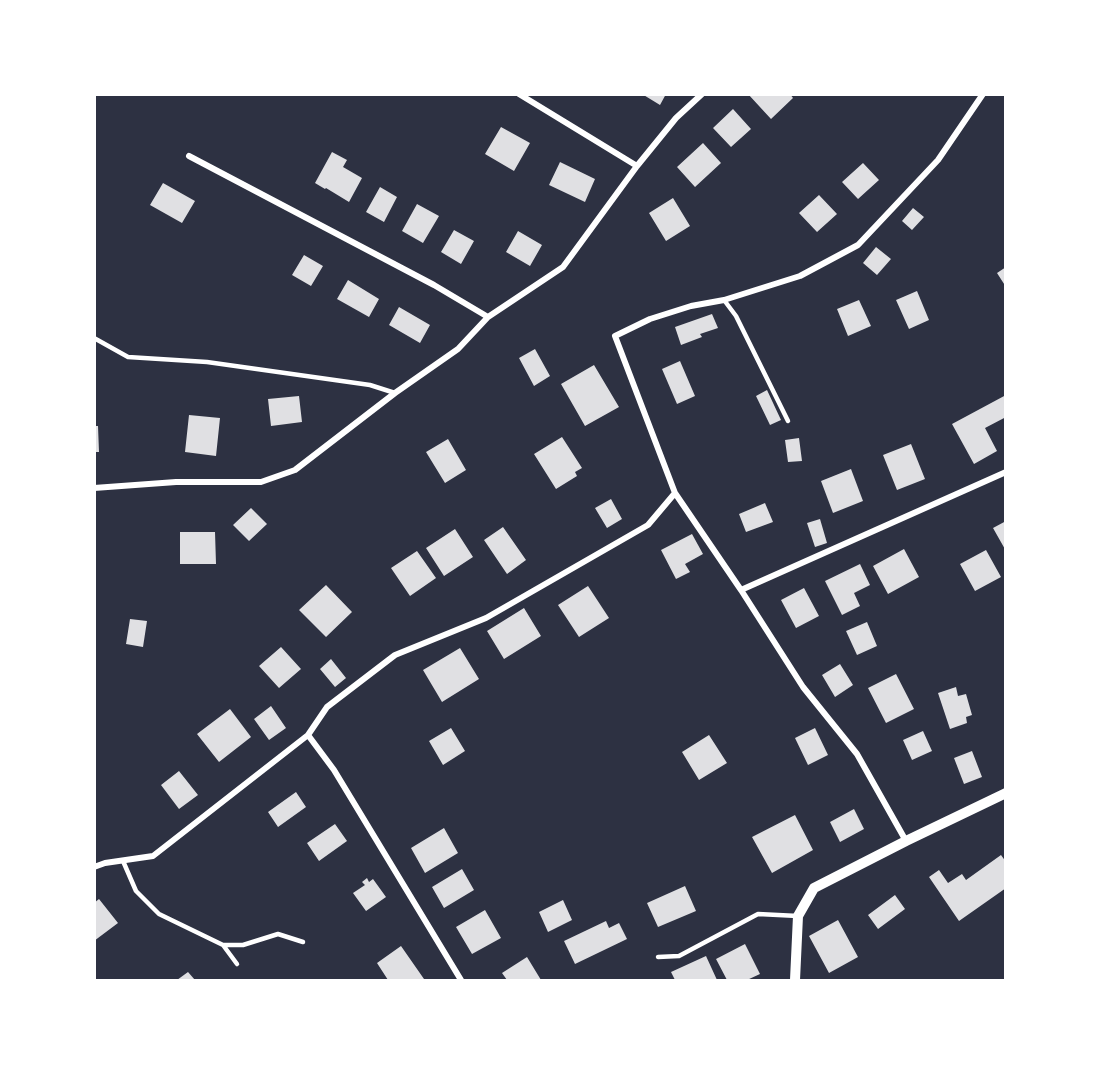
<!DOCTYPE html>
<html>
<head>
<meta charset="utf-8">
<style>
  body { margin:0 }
  #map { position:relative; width:1100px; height:1075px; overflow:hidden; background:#2d3142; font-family:Montserrat,sans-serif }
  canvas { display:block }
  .frame { position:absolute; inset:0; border:96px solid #fff; pointer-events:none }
</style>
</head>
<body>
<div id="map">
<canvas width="1100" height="1075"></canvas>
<div class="frame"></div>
</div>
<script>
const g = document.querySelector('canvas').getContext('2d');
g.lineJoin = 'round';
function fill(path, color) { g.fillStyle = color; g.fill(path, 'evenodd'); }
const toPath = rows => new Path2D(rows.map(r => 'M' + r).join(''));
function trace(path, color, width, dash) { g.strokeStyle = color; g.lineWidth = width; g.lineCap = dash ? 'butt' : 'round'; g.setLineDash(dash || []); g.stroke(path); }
fill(toPath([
  [642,94,666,94,660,105],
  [748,94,790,94,793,98,771,119],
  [733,109,751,129,731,147,713,128],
  [501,127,530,143,514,171,485,154],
  [703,143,721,163,695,187,677,167],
  [332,152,347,160,343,167,362,178,349,202,326,188,325,189,315,183],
  [560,162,595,179,585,202,549,185],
  [863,163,879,180,858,199,842,182],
  [163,183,195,201,182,223,150,205],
  [380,187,397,197,384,222,366,212],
  [819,195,837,214,817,232,799,213],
  [673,198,690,226,666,241,649,213],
  [417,204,439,216,423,243,402,231],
  [913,208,924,217,912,230,902,221],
  [454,230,474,241,461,264,441,252],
  [518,231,542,245,530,266,506,252],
  [876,247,891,259,877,275,863,263],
  [304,255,323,266,311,286,292,275],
  [1006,267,1006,287,997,273],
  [348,280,379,299,369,317,337,299],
  [917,291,929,320,909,329,896,300],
  [859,300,871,326,848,336,837,309],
  [399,307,430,325,420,343,389,325],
  [712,314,718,328,700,334,702,337,681,345,675,327],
  [535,349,550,376,534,386,519,358],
  [680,361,695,396,677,404,662,369],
  [594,365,619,407,585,426,561,384],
  [767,390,781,420,770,425,756,396],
  [1006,395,1006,417,985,428,997,451,974,464,952,424],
  [299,396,302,422,271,426,268,399],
  [189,415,220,418,216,456,185,452],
  [94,426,98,426,99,452,94,452],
  [562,437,582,468,575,472,577,476,556,489,534,454],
  [799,438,802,461,788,462,785,440],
  [448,439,466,470,445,483,426,452],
  [911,444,925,479,897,490,883,455],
  [851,469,863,501,833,513,821,481],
  [611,499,622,519,607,528,595,508],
  [765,503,773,522,746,532,739,514],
  [251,508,267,524,249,541,233,525],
  [820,519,827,543,815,547,807,523],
  [1006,521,1006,551,993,528],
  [503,527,526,560,507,574,484,540],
  [455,529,473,557,444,576,426,548],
  [180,532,215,532,216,564,180,564],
  [692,534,703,554,685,564,690,572,676,579,661,550],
  [904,549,919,577,888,594,873,566],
  [986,550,1001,577,975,591,960,564],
  [417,551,436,578,410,596,391,568],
  [860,564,870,585,854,593,860,606,842,615,825,581],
  [326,585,352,612,326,637,299,610],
  [588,586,609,618,579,637,558,605],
  [804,588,819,616,796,628,781,600],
  [524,608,541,636,504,659,487,631],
  [130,619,147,621,143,647,126,644],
  [867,622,877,646,857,655,846,631],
  [281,647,301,669,279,688,259,666],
  [460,648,479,679,442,702,423,670],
  [331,659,346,678,335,687,320,669],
  [840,664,853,685,835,697,822,675],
  [896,674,914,709,886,723,868,688],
  [956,687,958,696,966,694,972,715,966,717,967,723,950,729,938,693],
  [271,706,286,728,269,740,254,719],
  [230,709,251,737,219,762,197,734],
  [451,728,465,751,443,765,429,741],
  [815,728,828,755,808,765,795,738],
  [923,731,932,751,912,760,903,740],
  [709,735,727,763,699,780,682,752],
  [972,751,982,777,964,784,954,758],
  [179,771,198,795,179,809,161,785],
  [296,792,306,807,278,827,268,812],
  [854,809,864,829,840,842,830,822],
  [795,815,813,850,772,873,752,837],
  [335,824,347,841,319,861,307,843],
  [444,828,458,853,425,873,411,848],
  [1001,855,1006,862,1006,888,959,921,929,877,939,870,948,883,962,874,966,880],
  [462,869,474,890,444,908,432,887],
  [367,878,369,882,373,879,386,897,366,911,353,893,365,885,362,882],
  [685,886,696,911,658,927,647,903],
  [895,895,905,909,878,929,868,915],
  [99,899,118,923,94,941,94,903],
  [563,900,572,920,548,932,539,912],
  [485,910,501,938,472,954,456,927],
  [838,920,858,957,829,973,809,936],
  [606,921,609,928,619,923,627,939,575,964,564,941],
  [745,944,760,974,747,980,727,980,716,959],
  [401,946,424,979,422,980,388,980,377,963],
  [706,956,717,980,675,980,671,972],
  [527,957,541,980,507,980,502,973],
  [188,972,195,980,177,980]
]), '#e0e0e3');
trace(toPath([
  [724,300,736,316,788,421],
  [94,338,128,357,207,362,370,385,395,393],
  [123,861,136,891,159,914,223,945,237,964],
  [223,945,243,945,278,934,303,942],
  [658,957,679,956,758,914,798,916]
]), '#fff', 4.5);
trace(toPath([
  [519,94,637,166],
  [189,156,434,285,488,317],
  [94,488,176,482,261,482,295,470,395,393,458,349,488,317,563,267,637,166,676,118,702,94],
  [675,493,741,590,803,687,857,754,906,841],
  [741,590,1006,472],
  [308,735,334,770,461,980],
  [94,867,105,863,153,856,308,735,327,707,395,655,486,618,648,525,675,493,615,336,650,319,691,306,724,300,800,276,858,245,938,160,983,94]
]), '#fff', 6);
trace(toPath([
  [795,980,798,916,814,888,906,841,1006,793]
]), '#fff', 10);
</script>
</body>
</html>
